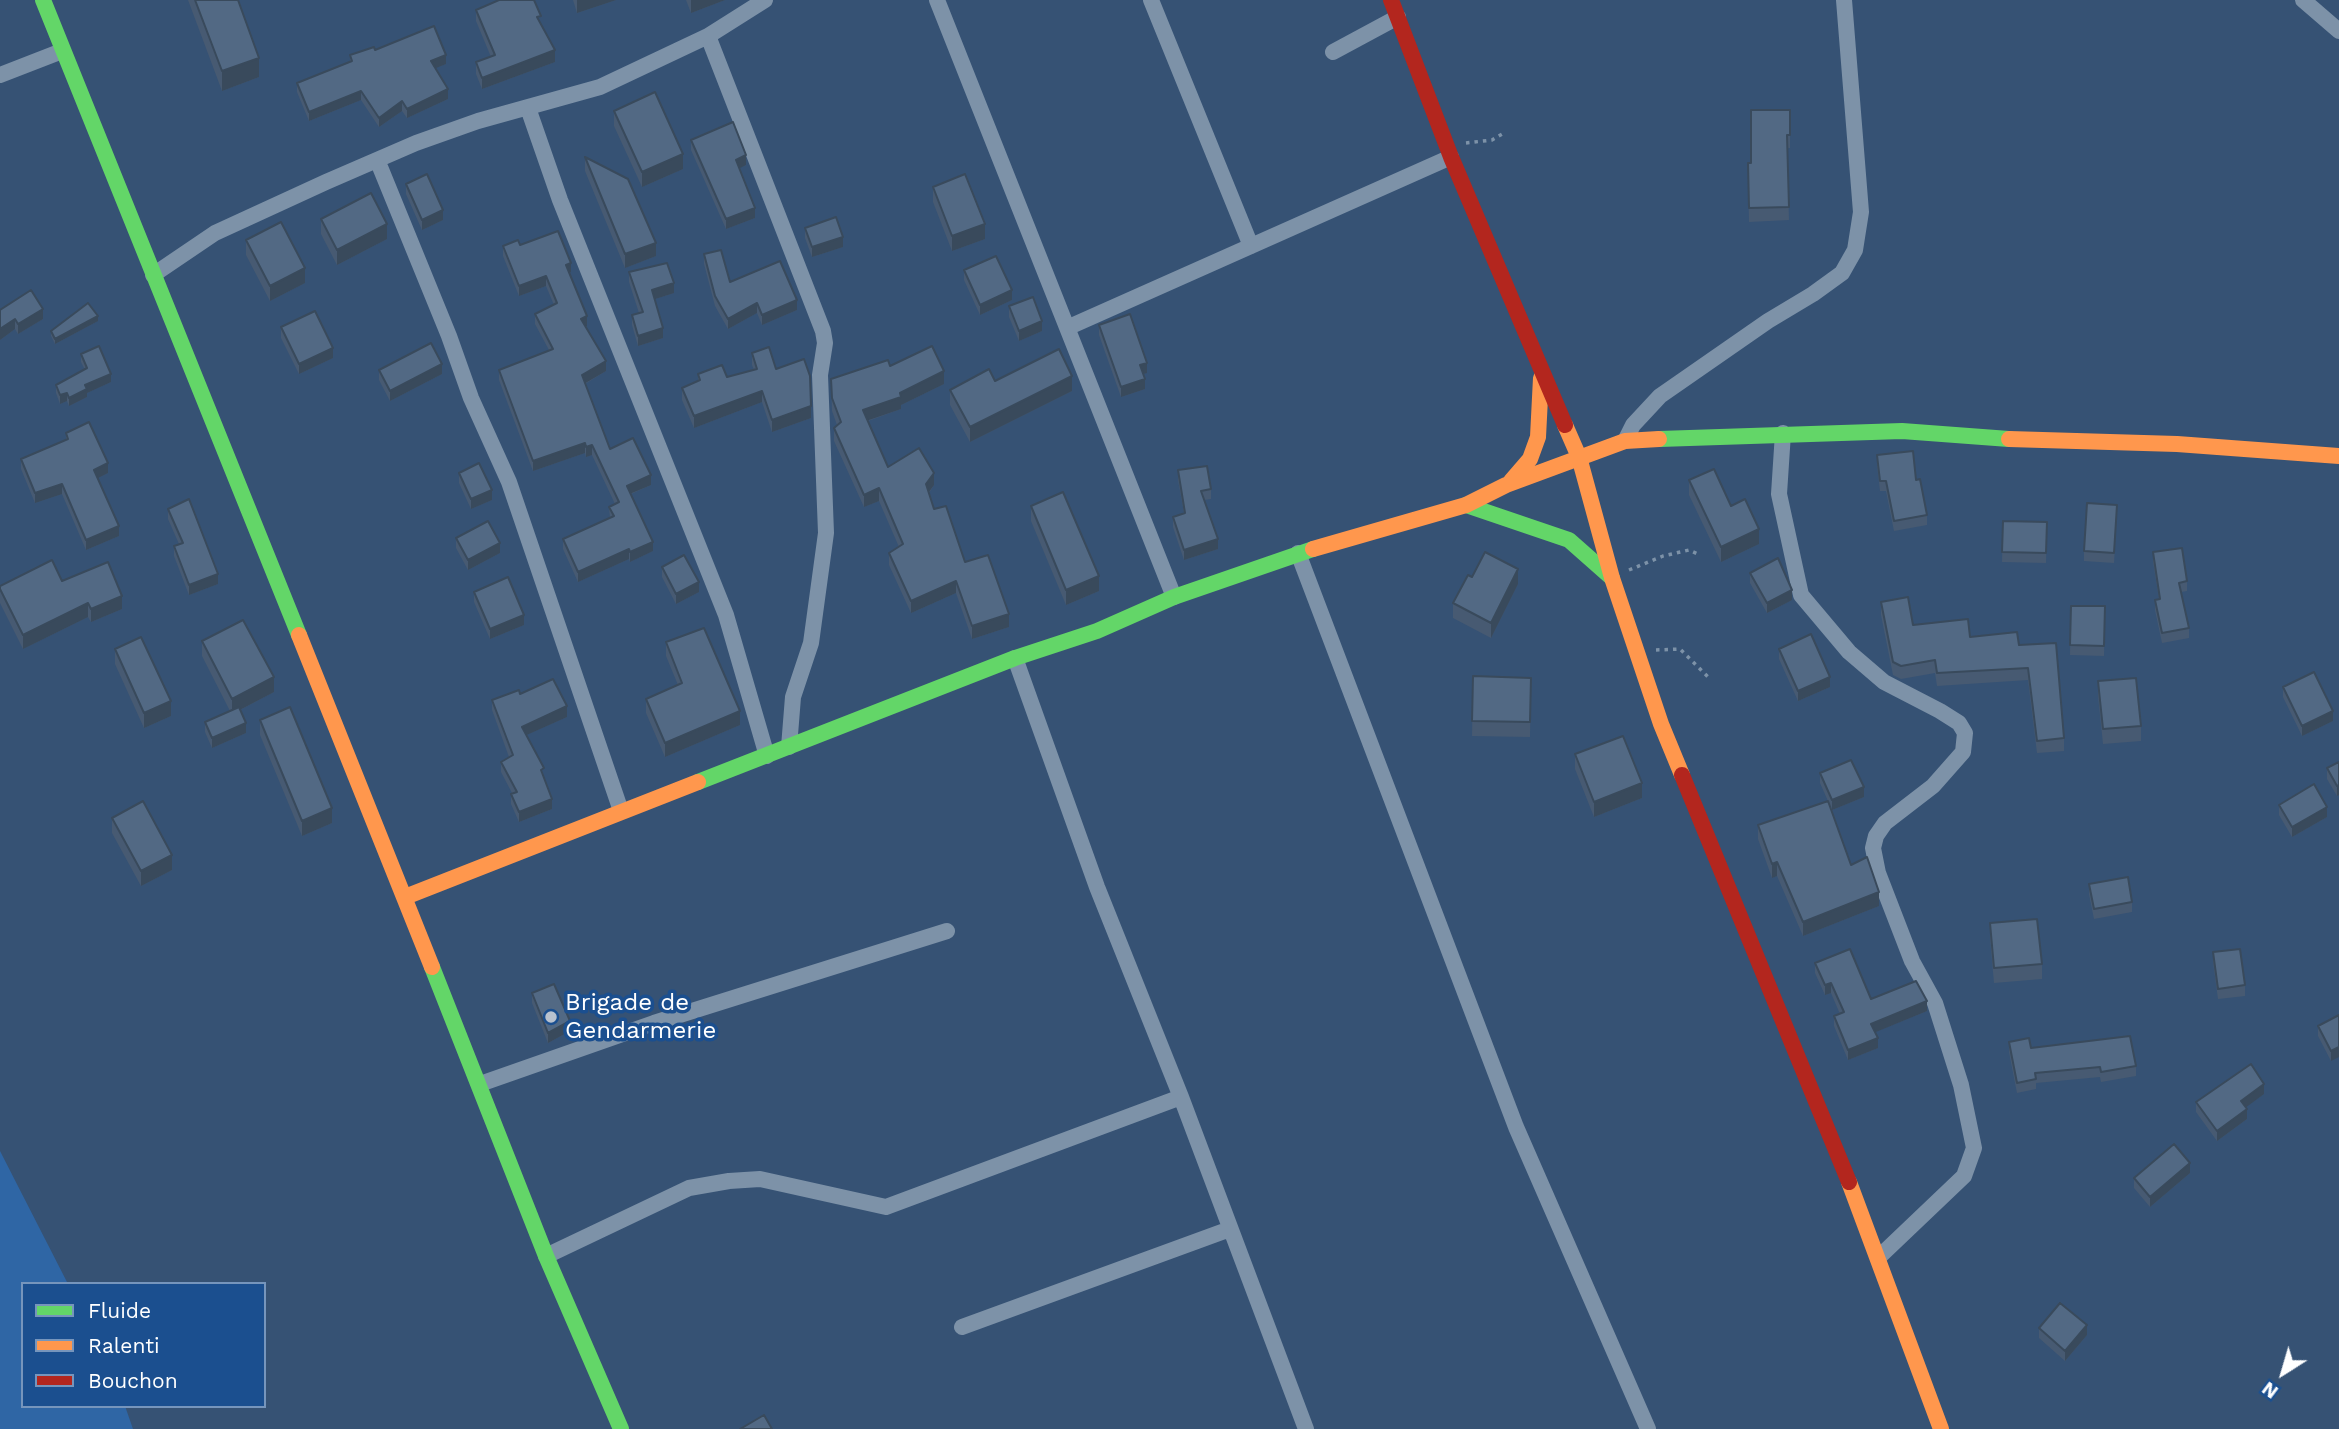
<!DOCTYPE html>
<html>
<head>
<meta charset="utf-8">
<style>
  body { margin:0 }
  #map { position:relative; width:2339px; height:1429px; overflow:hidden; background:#365274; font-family:"Work Sans",sans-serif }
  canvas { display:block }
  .legend { position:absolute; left:21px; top:1282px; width:245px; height:126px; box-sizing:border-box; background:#1b4f8f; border:2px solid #7695bc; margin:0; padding:9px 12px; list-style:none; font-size:21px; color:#fff }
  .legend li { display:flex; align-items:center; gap:14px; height:35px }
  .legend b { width:35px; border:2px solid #7695bc }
  .north { position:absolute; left:2248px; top:1338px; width:70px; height:70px; -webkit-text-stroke:5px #1b4f8f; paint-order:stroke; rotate:217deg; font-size:19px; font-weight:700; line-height:28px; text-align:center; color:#fff }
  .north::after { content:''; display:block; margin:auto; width:24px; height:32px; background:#fff; clip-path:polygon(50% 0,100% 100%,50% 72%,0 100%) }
</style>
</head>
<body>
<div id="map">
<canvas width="2339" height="1429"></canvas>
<ul class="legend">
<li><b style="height:9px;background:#63d668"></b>Fluide</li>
<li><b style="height:9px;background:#ff974d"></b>Ralenti</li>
<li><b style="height:9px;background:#b3261e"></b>Bouchon</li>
</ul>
<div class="north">N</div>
</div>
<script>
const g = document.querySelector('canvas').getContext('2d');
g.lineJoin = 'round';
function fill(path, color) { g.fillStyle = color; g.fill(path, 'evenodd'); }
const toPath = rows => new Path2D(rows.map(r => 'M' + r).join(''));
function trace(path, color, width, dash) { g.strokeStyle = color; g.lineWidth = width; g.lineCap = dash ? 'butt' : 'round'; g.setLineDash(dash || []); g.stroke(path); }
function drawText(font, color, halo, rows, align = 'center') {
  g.font = font + ' "Work Sans",sans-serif'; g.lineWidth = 7; g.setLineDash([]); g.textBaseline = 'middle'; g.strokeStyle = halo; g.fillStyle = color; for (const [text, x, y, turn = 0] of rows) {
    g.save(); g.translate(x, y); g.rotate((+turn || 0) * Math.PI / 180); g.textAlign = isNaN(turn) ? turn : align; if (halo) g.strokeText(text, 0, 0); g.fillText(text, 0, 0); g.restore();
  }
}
fill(toPath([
  [0,1151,68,1284,23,1284,23,1406,125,1406,133,1429,0,1429]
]), '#2f66a5');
trace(toPath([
  [1466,143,1492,140,1504,133],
  [1629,570,1663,556,1689,550,1700,555],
  [1656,650,1680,649,1711,680]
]), '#7d92a8', 3.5, [3.5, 5]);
trace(toPath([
  [937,0,1174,597],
  [1151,0,1251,246],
  [2303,0,2339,31],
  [708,36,823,331,825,343,820,375,826,533,811,643,793,697,789,747],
  [1333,52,1398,17],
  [0,75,62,51],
  [528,108,560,200,726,615,767,756],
  [378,162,449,336,471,398,509,482,621,811],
  [153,275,215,233,326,182,416,143,478,121,600,87,708,36,765,0],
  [1069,327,1451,157],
  [1783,433,1779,494,1801,595,1849,652,1884,682,1940,711,1959,723,1965,733,1963,752,1933,786,1885,823,1876,836,1873,848,1878,873,1912,961,1935,1003,1961,1085,1974,1148,1964,1176,1879,1257],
  [1625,441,1633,425,1660,396,1768,321,1813,294,1842,273,1855,250,1861,212,1844,0],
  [1298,553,1516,1127,1648,1429],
  [1015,658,1097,887,1181,1097,1306,1429],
  [480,1084,654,1023,947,931],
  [546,1256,689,1188,729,1181,760,1179,886,1207,1181,1097],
  [962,1327,1230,1229]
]), '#7d92a8', 16);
trace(toPath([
  [43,0,299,635],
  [1659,439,1902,431,2009,439],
  [1466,505,1569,540,1612,578],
  [698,782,1015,658,1097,631,1174,597,1313,549],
  [432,967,546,1256,621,1429]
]), '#63d668', 16);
trace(toPath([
  [1565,425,1579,457,1612,578,1661,724,1682,775],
  [2009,439,2177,444,2339,456],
  [1511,481,1530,459,1538,437,1541,378],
  [1313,549,1466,505,1506,485,1625,441,1659,439],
  [299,635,432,967],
  [405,897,698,782],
  [1849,1182,1941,1429]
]), '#ff974d', 16);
trace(toPath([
  [1391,0,1451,157,1565,425],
  [1682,775,1849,1182]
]), '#b3261e', 16);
fill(toPath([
  [188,0,238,0,259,77,222,91],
  [573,0,616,0,577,13],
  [686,0,725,0,691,13],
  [476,10,541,24,555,62,482,89,476,74,476,62,491,57,476,21],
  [375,50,446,64,435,68,448,99,407,118,402,111,379,127,361,100,309,121,297,92,297,83,350,62,350,55],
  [1790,110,1790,148,1787,148,1789,220,1749,222,1748,176,1751,163],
  [614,111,683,169,642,187,614,126],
  [691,140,746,165,739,168,755,218,726,229,691,150],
  [585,157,656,256,625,268,585,171],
  [406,184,443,220,422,230,406,194],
  [933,187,985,239,952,251,933,202],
  [321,219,387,239,337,265,321,234],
  [805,228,843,247,812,257,805,238],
  [246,240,305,283,270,301,246,255],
  [520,245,571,272,569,273,587,326,586,327,606,371,585,384,610,449,651,485,631,494,653,551,630,562,629,559,578,582,563,549,563,539,610,518,609,507,615,504,592,455,586,457,585,453,533,471,499,380,499,370,549,350,535,324,535,314,554,305,546,286,519,296,503,256,503,246],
  [704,254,730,282,797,310,762,325,757,313,728,329,715,306,704,264],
  [964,270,1012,300,980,315,964,280],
  [629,272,674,293,655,299,663,338,638,346,632,325,632,315,639,313,629,282],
  [1009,306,1042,331,1019,341,1009,317],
  [0,310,43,319,18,334,15,329,0,340],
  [98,321,55,344,51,336,51,331],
  [1099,325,1147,373,1143,374,1145,389,1121,397,1099,335],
  [281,327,333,358,299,374,281,338],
  [752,353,776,369,811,418,772,432,762,402,694,428,682,400,682,388,698,381,698,374,727,377,754,370,752,365],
  [81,354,111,382,87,393,87,397,69,406,67,401,60,404,56,393,56,385,85,370,81,362],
  [890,366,944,384,901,405,901,409,868,421,888,467,934,485,929,493,934,509,965,562,1009,627,972,639,956,593,911,613,889,565,889,553,899,547,879,501,864,507,834,441,834,428,837,425,832,411,831,379],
  [379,370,442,374,390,401,379,380],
  [995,381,1072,391,970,442,950,405,950,390],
  [66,433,108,473,98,478,119,536,86,550,62,494,35,503,21,469,21,459,66,440],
  [1877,455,1927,515,1927,525,1894,531,1886,491,1880,491,1877,465],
  [1178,470,1211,489,1211,499,1204,500,1218,549,1184,560,1173,527,1173,517,1184,513,1178,480],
  [459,473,492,500,471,509,459,483],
  [1689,480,1731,506,1759,544,1721,562,1689,495],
  [1031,506,1099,591,1066,605,1031,521],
  [168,509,218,584,189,595,174,556,174,546,179,544,168,519],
  [2117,515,2114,563,2084,561,2084,551],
  [2003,521,2047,522,2046,563,2002,562],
  [456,538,500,553,468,570,456,548],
  [2153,552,2187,581,2187,591,2181,592,2189,628,2189,638,2162,643,2155,610,2155,600,2159,599,2153,562],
  [662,567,699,592,676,604,662,577],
  [1750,573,1792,600,1767,613,1750,583],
  [1472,577,1518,584,1491,638,1453,618,1453,603],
  [62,581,122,609,91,622,88,617,23,649,0,603,0,586],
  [474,592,524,625,490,639,474,602],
  [1881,602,1913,625,1970,637,2019,645,2064,738,2064,751,2037,753,2028,680,1937,686,1935,673,1901,679,1893,675,1881,615],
  [2071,606,2105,606,2104,656,2070,655],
  [202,641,274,692,240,710,246,733,212,748,205,732,205,722,230,711,202,656],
  [666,642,740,725,665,757,646,713,646,699,678,685,666,656],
  [115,649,171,716,144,728,115,664],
  [1779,649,1830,687,1798,701,1779,659],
  [1473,676,1531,678,1530,737,1472,736],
  [2098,681,2141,726,2141,741,2103,744,2098,696],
  [2283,687,2333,721,2302,736,2283,697],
  [520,694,567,717,526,735,544,778,552,809,519,822,511,804,511,794,512,793,501,772,501,762,509,757,492,710,492,700],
  [260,720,332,823,302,836,260,735],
  [1575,754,1642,798,1594,817,1575,769],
  [2339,762,2337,796,2327,779,2327,768],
  [1820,773,1864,797,1832,810,1851,865,1879,906,1803,936,1777,876,1772,878,1758,839,1758,825,1828,801,1820,783],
  [2279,805,2327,817,2292,837,2279,815],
  [112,818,172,870,141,886,112,833],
  [2089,884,2132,902,2132,912,2094,919,2089,894],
  [1990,923,2042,964,2042,979,1994,983,1990,938],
  [2213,952,2245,985,2245,996,2218,999,2213,962],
  [1815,963,1871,999,1927,1011,1875,1032,1878,1048,1848,1060,1834,1026,1834,1016,1840,1014,1831,993,1825,995,1815,973],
  [532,993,570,1031,548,1043,532,1003],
  [2339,1015,2331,1061,2318,1036,2318,1026],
  [2009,1042,2031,1048,2136,1066,2136,1076,2101,1082,2100,1077,2036,1083,2036,1089,2017,1093,2009,1052],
  [2264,1094,2245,1107,2247,1119,2217,1141,2196,1112,2196,1102],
  [2190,1173,2150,1207,2134,1188,2134,1178],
  [2039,1328,2087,1335,2065,1361,2039,1338]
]), '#475a72');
fill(toPath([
  [577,0,616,0,577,13],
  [691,0,725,0,691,13],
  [555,50,555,62,482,89,482,78],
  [446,55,446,64,431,70,431,61],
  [259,58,259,77,222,91,222,71],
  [448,89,448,99,407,118,407,109],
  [361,91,361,100,309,121,309,112],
  [402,101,402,111,379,127,379,118],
  [683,154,683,169,642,187,642,172],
  [746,155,746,165,736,170,736,160],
  [755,208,755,218,726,229,726,219],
  [443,210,443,220,422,230,422,220],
  [387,224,387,239,337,265,337,250],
  [985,224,985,239,952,251,952,236],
  [843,237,843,247,812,257,812,247],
  [656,243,656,256,625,268,625,254],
  [571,263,571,272,566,274,566,265],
  [305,268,305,283,270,301,270,286],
  [546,276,546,286,519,296,519,286],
  [674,283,674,293,652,300,652,290],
  [1012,290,1012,300,980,315,980,305],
  [797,300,797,310,762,325,762,315],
  [757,303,757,313,728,329,728,319],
  [43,309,43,319,18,334,18,324],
  [98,316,98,321,55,344,55,339],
  [587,316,587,326,581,328,581,319],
  [15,319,15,329,0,340,0,329],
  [1042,321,1042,331,1019,341,1019,331],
  [663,328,663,338,638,346,638,336],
  [333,348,333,358,299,374,299,364],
  [606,361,606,371,582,385,582,375],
  [1147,363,1147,373,1140,375,1140,365],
  [442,364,442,374,390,401,390,391],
  [944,371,944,384,901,405,901,409,863,422,863,410],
  [111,374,111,382,87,393,87,397,69,406,69,398,85,385],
  [1072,376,1072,391,970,442,970,427],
  [1145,379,1145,389,1121,397,1121,387],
  [762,391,762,402,694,428,694,416],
  [67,393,67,401,60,404,60,395],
  [811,406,811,418,772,432,772,420],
  [585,443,585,453,533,471,533,461],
  [592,445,592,455,586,457,586,447],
  [108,463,108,473,94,480,94,470],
  [934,473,934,485,926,496,926,484],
  [651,475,651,485,627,495,627,486],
  [62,484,62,494,35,503,35,493],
  [879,488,879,501,864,507,864,495],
  [492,490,492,500,471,509,471,499],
  [119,526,119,536,86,550,86,540],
  [1759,529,1759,544,1721,562,1721,547],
  [1218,539,1218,549,1184,560,1184,550],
  [653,542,653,551,630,562,630,552],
  [500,543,500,553,468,570,468,560],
  [629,549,629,559,578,582,578,572],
  [1518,569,1518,584,1491,638,1491,623],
  [218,574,218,584,189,595,189,585],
  [1099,576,1099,591,1066,605,1066,590],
  [956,581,956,593,911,613,911,601],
  [699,582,699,592,676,604,676,594],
  [1792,590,1792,600,1767,613,1767,603],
  [122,596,122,609,91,622,91,609],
  [88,603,88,617,23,649,23,635],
  [1009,614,1009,627,972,639,972,626],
  [524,615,524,625,490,639,490,629],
  [274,677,274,692,232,714,232,699],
  [1830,677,1830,687,1798,701,1798,691],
  [171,701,171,716,144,728,144,713],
  [567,706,567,717,522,737,522,727],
  [740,711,740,725,665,757,665,743],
  [2333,711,2333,721,2302,736,2302,726],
  [246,723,246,733,212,748,212,738],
  [1642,783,1642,798,1594,817,1594,802],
  [2339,785,2339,795,2337,796,2337,786],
  [1864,787,1864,797,1832,810,1832,800],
  [552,799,552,809,519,822,519,812],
  [2327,807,2327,817,2292,837,2292,827],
  [332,808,332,823,302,836,302,821],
  [172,855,172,870,141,886,141,871],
  [1777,862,1777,876,1772,878,1772,864],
  [1879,892,1879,906,1803,936,1803,922],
  [1831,983,1831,993,1825,995,1825,985],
  [1927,1001,1927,1011,1871,1034,1871,1024],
  [570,1021,570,1031,548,1043,548,1033],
  [1878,1038,1878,1048,1848,1060,1848,1050],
  [2339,1047,2339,1057,2331,1061,2331,1051],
  [2264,1084,2264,1094,2241,1111,2241,1101],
  [2247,1109,2247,1119,2217,1141,2217,1131],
  [2190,1163,2190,1173,2150,1207,2150,1197],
  [2087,1325,2087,1335,2065,1361,2065,1351]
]), '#394a5c');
const building = toPath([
  [195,0,238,0,259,58,222,71,195,0],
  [499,0,534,0,541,16,537,17,555,50,482,78,476,62,495,55,476,10,499,0],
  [434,26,446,55,431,61,448,89,407,109,402,101,379,118,361,91,309,112,297,83,352,61,350,55,374,47,375,50,434,26],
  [655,92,683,154,642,172,614,111,655,92],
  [1751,110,1790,110,1790,135,1787,135,1789,207,1749,208,1748,163,1751,163,1751,110],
  [733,122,746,155,736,160,755,208,726,219,691,140,733,122],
  [585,157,628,179,656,243,625,254,585,157],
  [427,174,443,210,422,220,406,184,427,174],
  [965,174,985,224,952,236,933,187,965,174],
  [371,193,387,224,337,250,321,219,371,193],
  [836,217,843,237,812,247,805,228,836,217],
  [281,222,305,268,270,286,246,240,281,222],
  [558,231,571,263,566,265,587,316,581,319,606,361,582,375,610,449,633,438,651,475,627,486,653,542,630,552,629,549,578,572,563,539,614,516,609,507,619,502,592,445,586,447,585,443,533,461,499,370,553,349,535,314,557,303,546,276,519,286,503,246,518,240,520,245,558,231],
  [721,250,730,282,780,261,797,300,762,315,757,303,728,319,715,296,704,254,721,250],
  [996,256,1012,290,980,305,964,270,996,256],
  [667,263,674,283,652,290,663,328,638,336,632,315,643,312,629,272,667,263],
  [31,290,43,309,18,324,15,319,0,329,0,310,31,290],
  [1033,297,1042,321,1019,331,1009,306,1033,297],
  [88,303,98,316,55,339,51,331,88,303],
  [315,311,333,348,299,364,281,327,315,311],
  [1130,314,1147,363,1140,365,1145,379,1121,387,1099,325,1130,314],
  [431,343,442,364,390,391,379,370,431,343],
  [99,346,111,374,85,385,87,389,69,398,67,393,60,395,56,385,87,368,81,354,99,346],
  [932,346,944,371,900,393,901,397,863,410,888,467,919,448,934,473,926,484,934,509,946,506,965,562,988,555,1009,614,972,626,956,581,911,601,889,553,903,544,879,488,864,495,834,428,841,422,832,398,831,379,888,360,890,366,932,346],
  [769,347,776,369,804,359,810,376,811,406,772,420,762,391,694,416,682,388,700,380,698,374,722,365,727,377,757,369,752,353,769,347],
  [1059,349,1072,376,970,427,950,390,989,369,995,381,1059,349],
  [89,422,108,463,94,470,119,526,86,540,62,484,35,493,21,459,68,439,66,433,89,422],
  [1913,451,1916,480,1920,479,1927,515,1894,521,1886,481,1880,481,1877,455,1913,451],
  [479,463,492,490,471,499,459,473,479,463],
  [1207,466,1211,489,1201,491,1218,539,1184,550,1173,517,1185,513,1178,470,1207,466],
  [1714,469,1731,506,1745,499,1759,529,1721,547,1689,480,1714,469],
  [1063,492,1099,576,1066,590,1031,506,1063,492],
  [189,499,218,574,189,585,174,546,183,543,168,509,189,499],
  [2087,503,2117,505,2114,553,2084,551,2087,503],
  [488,521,500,543,468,560,456,538,488,521],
  [2003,521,2047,522,2046,553,2002,552,2003,521],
  [2182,548,2187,581,2179,583,2189,628,2162,633,2155,600,2160,599,2153,552,2182,548],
  [1485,552,1518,569,1491,623,1453,603,1468,575,1472,577,1485,552],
  [684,555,699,582,676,594,662,567,684,555],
  [1778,558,1792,590,1767,603,1750,573,1778,558],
  [52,560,62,581,108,562,122,596,91,609,88,603,23,635,0,589,0,586,52,560],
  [508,577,524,615,490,629,474,592,508,577],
  [1908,597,1913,625,1968,619,1970,637,2017,632,2019,645,2056,643,2064,738,2037,741,2028,668,1937,673,1935,660,1901,666,1893,662,1881,602,1908,597],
  [2071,606,2105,606,2104,646,2070,645,2071,606],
  [243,620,274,677,232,699,202,641,243,620],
  [704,628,740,711,665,743,646,699,682,683,666,642,704,628],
  [1811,634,1830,677,1798,691,1779,649,1811,634],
  [141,637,171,701,144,713,115,649,141,637],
  [2314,672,2333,711,2302,726,2283,687,2314,672],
  [1473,676,1531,678,1530,722,1472,721,1473,676],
  [2136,678,2141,726,2103,729,2098,681,2136,678],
  [553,679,567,706,522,727,544,768,541,770,552,799,519,812,511,794,517,792,501,762,513,755,492,700,519,690,520,694,553,679],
  [239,707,246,723,212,738,205,722,239,707],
  [290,707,332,808,302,821,260,720,290,707],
  [1623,736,1642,783,1594,802,1575,754,1623,736],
  [1851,760,1864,787,1832,800,1820,773,1851,760],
  [2339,762,2339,785,2337,786,2327,768,2339,762],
  [2314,784,2327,807,2292,827,2279,805,2314,784],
  [143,801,172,855,141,871,112,818,143,801],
  [1828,801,1851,865,1867,857,1879,892,1803,922,1777,862,1772,864,1758,825,1828,801],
  [2128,877,2132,902,2094,909,2089,884,2128,877],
  [2037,919,2042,964,1994,968,1990,923,2037,919],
  [1850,949,1871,999,1916,981,1927,1001,1871,1024,1878,1038,1848,1050,1834,1016,1844,1012,1831,983,1825,985,1815,963,1850,949],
  [2240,949,2245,985,2218,989,2213,952,2240,949],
  [554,984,570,1021,548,1033,532,993,554,984],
  [2339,1015,2339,1047,2331,1051,2318,1026,2339,1015],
  [2130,1036,2136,1066,2101,1072,2100,1067,2035,1073,2036,1079,2017,1083,2009,1042,2029,1038,2031,1048,2130,1036],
  [2251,1064,2264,1084,2241,1101,2247,1109,2217,1131,2196,1102,2251,1064],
  [2174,1144,2190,1163,2150,1197,2134,1178,2174,1144],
  [2060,1303,2087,1325,2065,1351,2039,1328,2060,1303],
  [764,1415,772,1429,740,1429,764,1415]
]);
fill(building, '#526984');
trace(building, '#394a5c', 2);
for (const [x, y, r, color] of [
  [551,1017,7,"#b9c2ce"]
]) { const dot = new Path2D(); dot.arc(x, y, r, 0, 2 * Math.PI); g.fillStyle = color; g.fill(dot); trace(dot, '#1b4f8f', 2.5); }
drawText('24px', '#fff', '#1b4f8f', [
  ["Brigade de",565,1003],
  ["Gendarmerie",565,1031]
], 'left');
</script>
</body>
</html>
